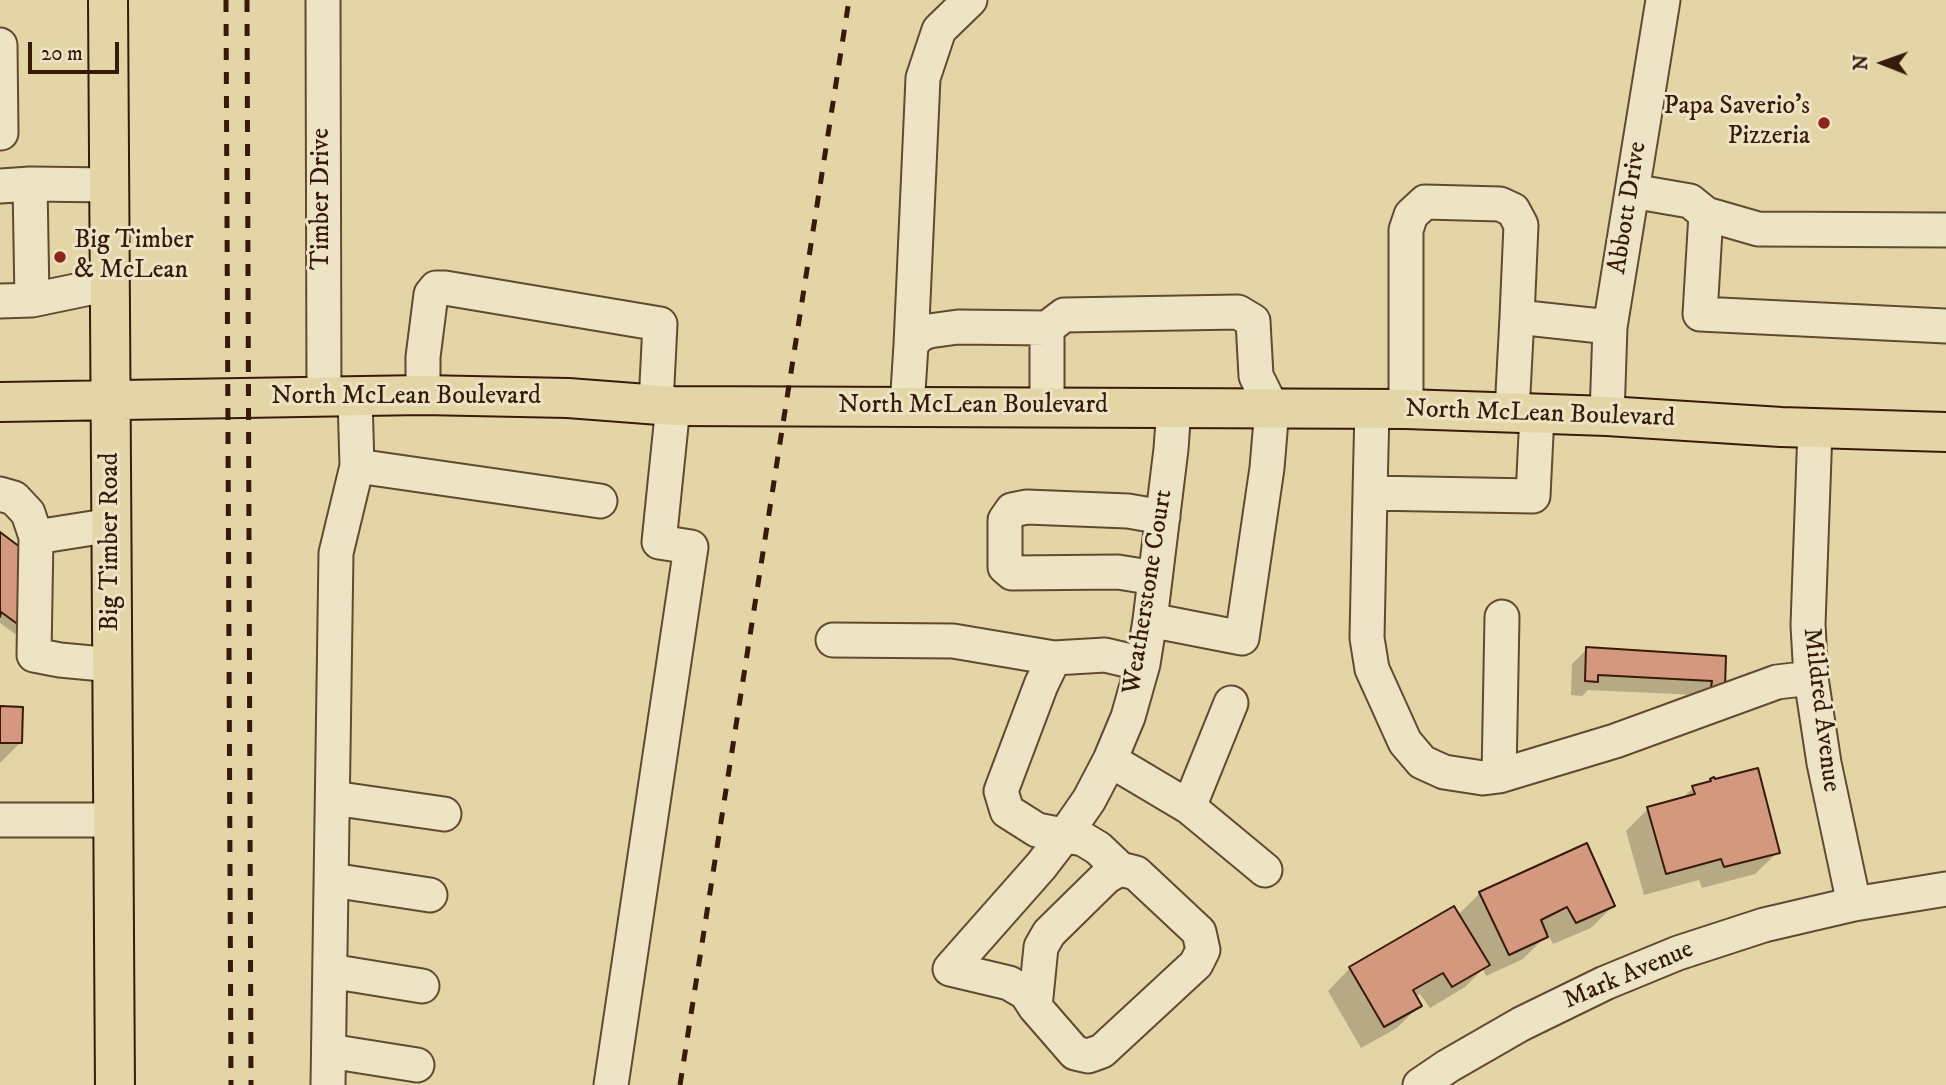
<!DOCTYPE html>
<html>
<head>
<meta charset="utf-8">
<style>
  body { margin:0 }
  #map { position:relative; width:1946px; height:1085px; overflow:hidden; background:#e3d5a6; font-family:"IM FELL DW Pica",serif }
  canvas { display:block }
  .north { position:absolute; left:1848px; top:28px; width:70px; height:70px; -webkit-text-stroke:5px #ede4c5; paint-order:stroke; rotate:271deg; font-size:19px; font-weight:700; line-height:28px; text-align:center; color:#381a09 }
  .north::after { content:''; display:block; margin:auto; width:24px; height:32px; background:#381a09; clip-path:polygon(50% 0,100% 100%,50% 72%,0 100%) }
  .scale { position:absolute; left:28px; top:42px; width:91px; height:32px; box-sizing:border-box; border:4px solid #381a09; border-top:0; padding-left:9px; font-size:21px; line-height:24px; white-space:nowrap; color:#381a09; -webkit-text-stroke:5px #ede4c5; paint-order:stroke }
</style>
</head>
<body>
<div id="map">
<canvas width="1946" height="1085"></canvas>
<div class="north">N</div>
<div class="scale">20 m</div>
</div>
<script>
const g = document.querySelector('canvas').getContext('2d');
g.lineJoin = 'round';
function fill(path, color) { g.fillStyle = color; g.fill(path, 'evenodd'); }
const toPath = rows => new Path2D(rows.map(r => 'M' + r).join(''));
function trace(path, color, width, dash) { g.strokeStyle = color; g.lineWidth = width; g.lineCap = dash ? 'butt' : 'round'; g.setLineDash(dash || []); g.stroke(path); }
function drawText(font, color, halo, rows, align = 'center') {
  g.font = font + ' "IM FELL DW Pica",serif'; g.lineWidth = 6; g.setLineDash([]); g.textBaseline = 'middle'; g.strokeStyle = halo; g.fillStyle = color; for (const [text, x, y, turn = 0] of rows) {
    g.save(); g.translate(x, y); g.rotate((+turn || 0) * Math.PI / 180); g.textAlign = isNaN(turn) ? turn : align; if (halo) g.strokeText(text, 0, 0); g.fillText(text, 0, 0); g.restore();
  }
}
fill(toPath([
  [0,535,21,628,15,634,0,623],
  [1587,649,1725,657,1723,688,1698,695,1588,690,1582,696,1571,695,1572,664],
  [0,708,20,743,0,763],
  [1711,780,1778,852,1755,874,1702,888,1699,880,1644,895,1626,831,1648,809,1680,800,1693,788,1708,784],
  [1480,893,1613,906,1591,928,1553,944,1548,934,1523,959,1486,976,1483,969,1465,987,1430,1008,1420,994,1415,997,1420,1005,1397,1028,1361,1048,1328,991,1350,968,1453,908,1458,915]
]), '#0003');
const building = toPath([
  [0,532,24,550,23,628,1,612,0,617,0,532],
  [1586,647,1726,656,1725,688,1711,687,1712,681,1598,675,1598,682,1585,681,1586,647],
  [0,706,23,707,22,743,0,743,0,706],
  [1758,768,1780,853,1724,867,1721,859,1666,874,1647,807,1695,794,1692,786,1711,781,1710,779,1714,777,1715,779,1758,768],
  [1587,843,1615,906,1576,923,1567,907,1541,920,1548,937,1509,955,1479,892,1587,843],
  [1454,906,1490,965,1452,987,1443,973,1413,990,1422,1006,1384,1027,1349,967,1454,906]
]);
fill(building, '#d3987d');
trace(building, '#381a09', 2);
const minor = toPath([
  [323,0,324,397],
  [0,45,1,133],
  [30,184,32,300],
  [0,186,30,184,110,185],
  [1632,191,1690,201,1706,214,1758,229,1946,230],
  [1706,214,1700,314,1946,326],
  [0,301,32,300,109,284],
  [911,345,923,78,939,30,970,0],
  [423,395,423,357,431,294,436,288,445,288,660,324,656,404],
  [355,398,357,466,600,501],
  [1047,406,1047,328,1064,315,1238,312,1253,321,1256,376,1272,408,1267,468,1242,638,1150,620],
  [907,407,911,345,919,335,929,331,958,327,1047,328],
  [1372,409,1370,493,1533,496,1537,414],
  [1406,409,1406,230,1411,215,1425,202,1500,204,1513,210,1521,225,1517,317],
  [1512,412,1517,317,1610,327],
  [1607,416,1610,327,1663,0],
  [1815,429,1808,625,1811,678,1824,763,1854,904],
  [1370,493,1367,638,1372,669,1405,742,1422,762,1444,772,1483,778,1499,776,1615,741,1777,682,1811,678],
  [0,494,14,498,28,513,36,537],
  [112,525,36,537,34,655,60,660,113,665],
  [1155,578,1118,572,1012,573,1005,567,1005,520,1012,510,1027,507,1128,511,1163,517],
  [833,640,953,641,1054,658],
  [1110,760,1189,807,1265,870],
  [1499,776,1502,617],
  [333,798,444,814],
  [1189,807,1231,703],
  [0,820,114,820],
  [1120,869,1098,848,1083,839,1037,830,1007,811,1001,791,1041,685,1054,658,1105,655,1143,664],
  [332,880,430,895],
  [330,971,422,986],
  [1035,1007,1041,947,1049,933,1106,877,1120,869,1136,873,1199,932,1203,950,1196,964,1102,1051,1088,1056,1075,1053,1035,1007,1026,993,1009,983,950,969,1041,866,1064,836,1089,800,1110,760,1128,717,1143,664,1150,620,1171,449,1174,407],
  [329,1051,417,1065],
  [328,1085,336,553,357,466],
  [611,1085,691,547,659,542,673,406],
  [1420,1085,1448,1066,1521,1024,1605,983,1678,953,1764,925,1854,904,1946,889]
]);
const major = toPath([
  [108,0,115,1085],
  [0,402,423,395,568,398,673,406,1406,409,1607,416,1781,427,1946,432]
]);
trace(minor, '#634930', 37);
trace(major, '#381a09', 42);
trace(minor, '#ede4c5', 33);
trace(major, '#e3d5a6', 38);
trace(toPath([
  [226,0,231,1085],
  [247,0,251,1085],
  [680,1085,849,0]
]), '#381a09', 5, [12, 12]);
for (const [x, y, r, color] of [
  [1824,123,7,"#8f2418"],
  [60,257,7,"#8f2418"]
]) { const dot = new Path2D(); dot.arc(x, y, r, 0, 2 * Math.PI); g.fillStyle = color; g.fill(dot); trace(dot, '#ede4c5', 2.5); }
drawText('26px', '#381a09', '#ede4c5', [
  ["Papa Saverio's",1810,108],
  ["Pizzeria",1810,138],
  ["Big Timber",74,242,"left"],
  ["& McLean",74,272,"left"]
], 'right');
drawText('26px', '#381a09', '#ede4c5', [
  ["Timber Drive",323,199,-90],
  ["Abbott Drive",1629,208,-81],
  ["North McLean Boulevard",406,398],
  ["North McLean Boulevard",973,407],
  ["North McLean Boulevard",1540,415,2],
  ["Big Timber Road",112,542,-90],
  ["Weatherstone Court",1149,592,-81],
  ["Mildred Avenue",1820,710,83],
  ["Mark Avenue",1629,976,-23]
]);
</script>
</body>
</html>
